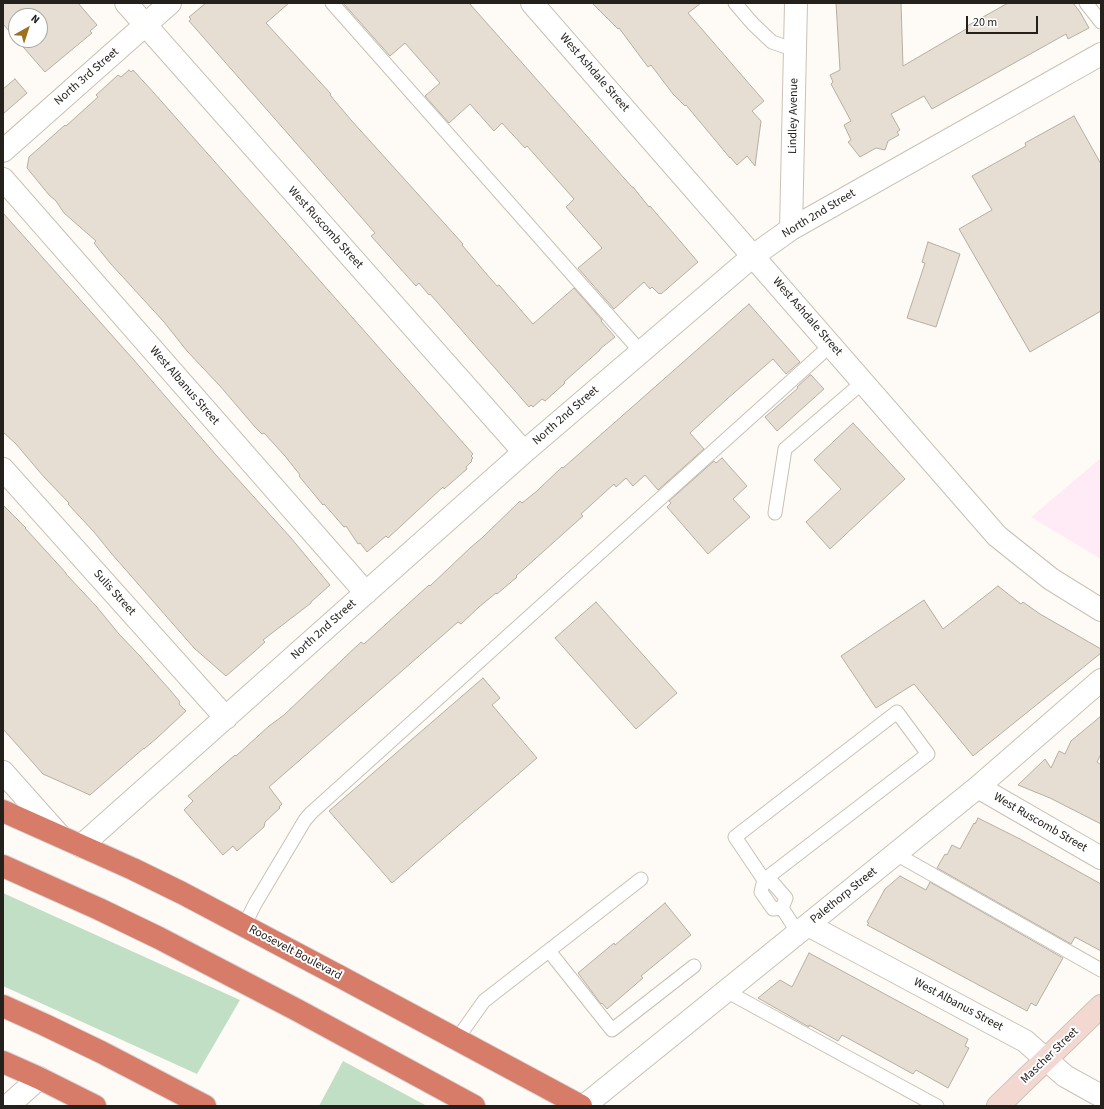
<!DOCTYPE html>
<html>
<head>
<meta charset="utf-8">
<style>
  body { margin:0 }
  #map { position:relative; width:1104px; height:1109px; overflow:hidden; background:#fefbf6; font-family:"Source Sans 3",sans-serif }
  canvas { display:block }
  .frame { position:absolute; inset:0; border:4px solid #24211d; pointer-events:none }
  .north { position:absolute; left:8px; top:8px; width:40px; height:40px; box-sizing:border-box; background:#fff; border:1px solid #a7a6a5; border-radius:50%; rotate:39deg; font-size:11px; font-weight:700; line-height:16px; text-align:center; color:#24211d }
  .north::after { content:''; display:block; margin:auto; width:14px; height:18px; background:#9d7020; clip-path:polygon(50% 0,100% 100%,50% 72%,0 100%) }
  .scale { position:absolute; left:966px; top:16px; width:72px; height:18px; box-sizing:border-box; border:2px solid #24211d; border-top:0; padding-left:5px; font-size:12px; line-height:14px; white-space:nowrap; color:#24211d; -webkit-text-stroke:3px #fff; paint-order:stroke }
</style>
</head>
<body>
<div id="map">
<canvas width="1104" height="1109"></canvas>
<div class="frame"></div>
<div class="north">N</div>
<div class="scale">20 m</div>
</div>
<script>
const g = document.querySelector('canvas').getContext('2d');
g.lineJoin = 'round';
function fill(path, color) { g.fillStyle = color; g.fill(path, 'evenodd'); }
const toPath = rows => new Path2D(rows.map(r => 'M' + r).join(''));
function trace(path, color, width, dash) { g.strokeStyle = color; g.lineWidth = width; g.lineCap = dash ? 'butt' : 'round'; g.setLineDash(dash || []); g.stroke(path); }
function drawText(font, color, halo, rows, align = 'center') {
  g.font = font + ' "Source Sans 3",sans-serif'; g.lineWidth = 4; g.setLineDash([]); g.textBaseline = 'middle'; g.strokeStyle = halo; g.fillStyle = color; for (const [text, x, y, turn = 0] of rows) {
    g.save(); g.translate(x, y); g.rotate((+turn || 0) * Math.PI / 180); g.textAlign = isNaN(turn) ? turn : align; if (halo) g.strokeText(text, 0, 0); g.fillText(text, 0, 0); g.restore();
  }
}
fill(toPath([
  [1101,458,1101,559,1031,517]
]), '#ffebf5');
fill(toPath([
  [3,893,240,1000,197,1074,3,986],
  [343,1061,427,1106,319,1106]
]), '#c0dfc5');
const building = toPath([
  [3,3,78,3,97,25,90,31,92,33,45,72,17,40,40,40,40,16,16,16,16,39,3,24,3,3],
  [206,3,289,3,266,23,331,94,330,95,351,120,463,244,462,245,484,271,497,286,499,285,533,324,574,288,602,320,601,321,615,337,600,349,600,350,564,382,565,383,545,401,542,399,533,407,531,405,529,407,430,294,429,295,419,283,416,286,371,236,375,233,189,21,191,19,189,17,206,3],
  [343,3,469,3,632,187,633,187,649,207,650,206,698,262,661,294,660,293,659,294,652,287,650,289,644,282,614,309,578,268,602,248,566,207,574,199,527,146,525,148,502,123,494,131,470,104,449,123,425,96,440,83,405,43,390,56,343,3],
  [592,3,701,3,688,13,764,101,752,111,761,121,755,166,747,156,737,165,730,157,730,158,686,105,685,106,673,94,651,65,648,67,619,28,618,29,592,3],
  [836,3,901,3,903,66,968,28,967,26,1008,3,1073,3,1080,12,1089,28,1068,39,1066,34,932,109,924,96,891,114,900,130,897,132,899,135,888,141,885,150,876,148,860,157,848,142,851,140,844,125,851,121,831,84,833,82,830,75,840,70,836,3],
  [129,70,131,72,133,70,154,93,473,454,471,456,473,458,471,460,472,461,466,467,467,469,444,489,443,487,388,538,386,536,367,552,360,543,358,544,346,526,344,527,324,504,323,505,299,476,300,475,285,456,264,433,262,434,255,427,220,386,187,351,164,322,110,263,94,243,96,241,64,213,56,201,49,195,27,168,29,157,65,125,66,126,98,97,96,95,118,75,121,77,129,70],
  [15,79,27,93,3,114,3,89,15,79],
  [1074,116,1101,164,1101,311,1030,352,959,229,992,210,972,176,1026,146,1025,143,1074,116],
  [3,213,133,359,216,455,291,538,330,585,311,602,311,603,263,640,265,642,254,652,226,676,194,648,111,553,94,532,68,504,69,503,44,477,16,444,3,432,3,213],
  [928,242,960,254,936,327,907,318,925,263,922,262,928,242],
  [749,304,800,362,786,374,773,359,727,399,690,433,704,449,658,490,645,475,633,486,626,478,616,487,614,484,581,514,583,516,516,576,517,577,497,594,496,593,479,607,461,624,458,622,269,787,282,804,279,807,280,808,265,822,264,827,237,851,233,846,223,855,184,810,193,801,188,796,235,755,236,756,269,726,284,715,361,642,364,644,429,585,430,586,470,548,483,537,520,501,522,503,537,491,562,467,563,468,749,304],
  [810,375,811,375,824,389,777,431,765,417,798,388,797,387,810,375],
  [853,423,905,479,830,549,806,522,841,489,814,460,853,423],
  [722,458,747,486,733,499,750,517,708,554,667,507,671,503,669,501,714,461,716,463,722,458],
  [3,505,26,528,25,528,66,573,66,574,96,606,119,634,139,655,170,690,180,702,179,704,186,711,157,738,144,749,144,748,90,795,43,774,3,729,3,505],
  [998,586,1021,604,1023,602,1040,614,1101,649,1101,653,973,756,914,684,876,708,841,656,924,600,943,629,998,586],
  [596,602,677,693,636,729,555,638,596,602],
  [483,678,500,698,492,705,537,758,392,883,329,811,483,678],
  [1101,716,1101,754,1097,762,1101,765,1101,824,1050,798,1018,785,1045,759,1051,768,1059,751,1065,754,1071,741,1101,716],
  [978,818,1020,839,1101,884,1101,951,1075,937,1071,944,937,868,945,854,947,855,952,845,960,849,974,823,975,824,978,818],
  [900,876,926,890,930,882,1063,958,1036,1006,1031,1003,1027,1011,867,925,869,923,867,922,885,889,900,876],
  [665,903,691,935,641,976,643,978,607,1009,602,1003,601,1004,578,973,614,943,615,945,665,903],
  [809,953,968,1039,965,1046,969,1048,948,1088,916,1070,913,1074,842,1035,838,1041,809,1025,809,1027,758,998,780,980,792,987,809,953]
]);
fill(building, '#e6ded2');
trace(building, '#b6aea2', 1);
const lane = toPath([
  [332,3,641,352],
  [735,3,753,24,772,42,795,50],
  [1086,3,1101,22],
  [775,513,785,449,863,382],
  [897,712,928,754,764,880,735,837,897,712],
  [896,854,1101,970],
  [764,880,773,883,786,898,782,908,773,909,761,892,764,880],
  [782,908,798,933],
  [244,926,255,904,305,820,311,813,831,345],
  [549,951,612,1030,694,966],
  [726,991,937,1106],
  [457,1039,484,1001,641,879]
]);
const street = toPath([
  [126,3,524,452],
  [532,3,997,536,1051,579,1101,610],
  [3,151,170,3],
  [3,179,366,593],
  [791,229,796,3],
  [3,469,226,718],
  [3,772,60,836],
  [978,787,1101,858],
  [81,846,524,452,753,256,791,229,1101,54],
  [808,925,1025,1041,1065,1076,1101,1096],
  [8,1106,39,1078],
  [584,1106,978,787,1101,680]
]);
const secondary = toPath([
  [998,1106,1101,1006]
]);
const highway = toPath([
  [3,811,133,869,182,893,339,976,581,1106],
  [3,866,99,909,159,938,297,1010,474,1106],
  [3,1006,45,1025,101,1052,205,1106],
  [3,1062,39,1078,95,1106]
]);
trace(lane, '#c9c1b5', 15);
trace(street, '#c9c1b5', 24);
trace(secondary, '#c9c1b5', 24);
trace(highway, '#d8d7d6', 24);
trace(lane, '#fff', 13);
trace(street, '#fff', 22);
trace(secondary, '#f3d8d2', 22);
trace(highway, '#d67c68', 22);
drawText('12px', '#24211d', '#fff', [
  ["West Ashdale Street",594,73,49],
  ["North 3rd Street",87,77,-41],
  ["Lindley Avenue",794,116,-89],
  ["North 2nd Street",819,214,-31],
  ["West Ruscomb Street",325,228,48],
  ["West Ashdale Street",807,317,49],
  ["West Albanus Street",184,386,49],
  ["North 2nd Street",566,416,-41],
  ["Sulis Street",114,593,48],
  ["North 2nd Street",324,630,-42],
  ["West Ruscomb Street",1040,823,30],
  ["Palethorp Street",844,896,-39],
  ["Roosevelt Boulevard",295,953,28],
  ["West Albanus Street",958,1005,28],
  ["Mascher Street",1050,1056,-44]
]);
</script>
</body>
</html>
